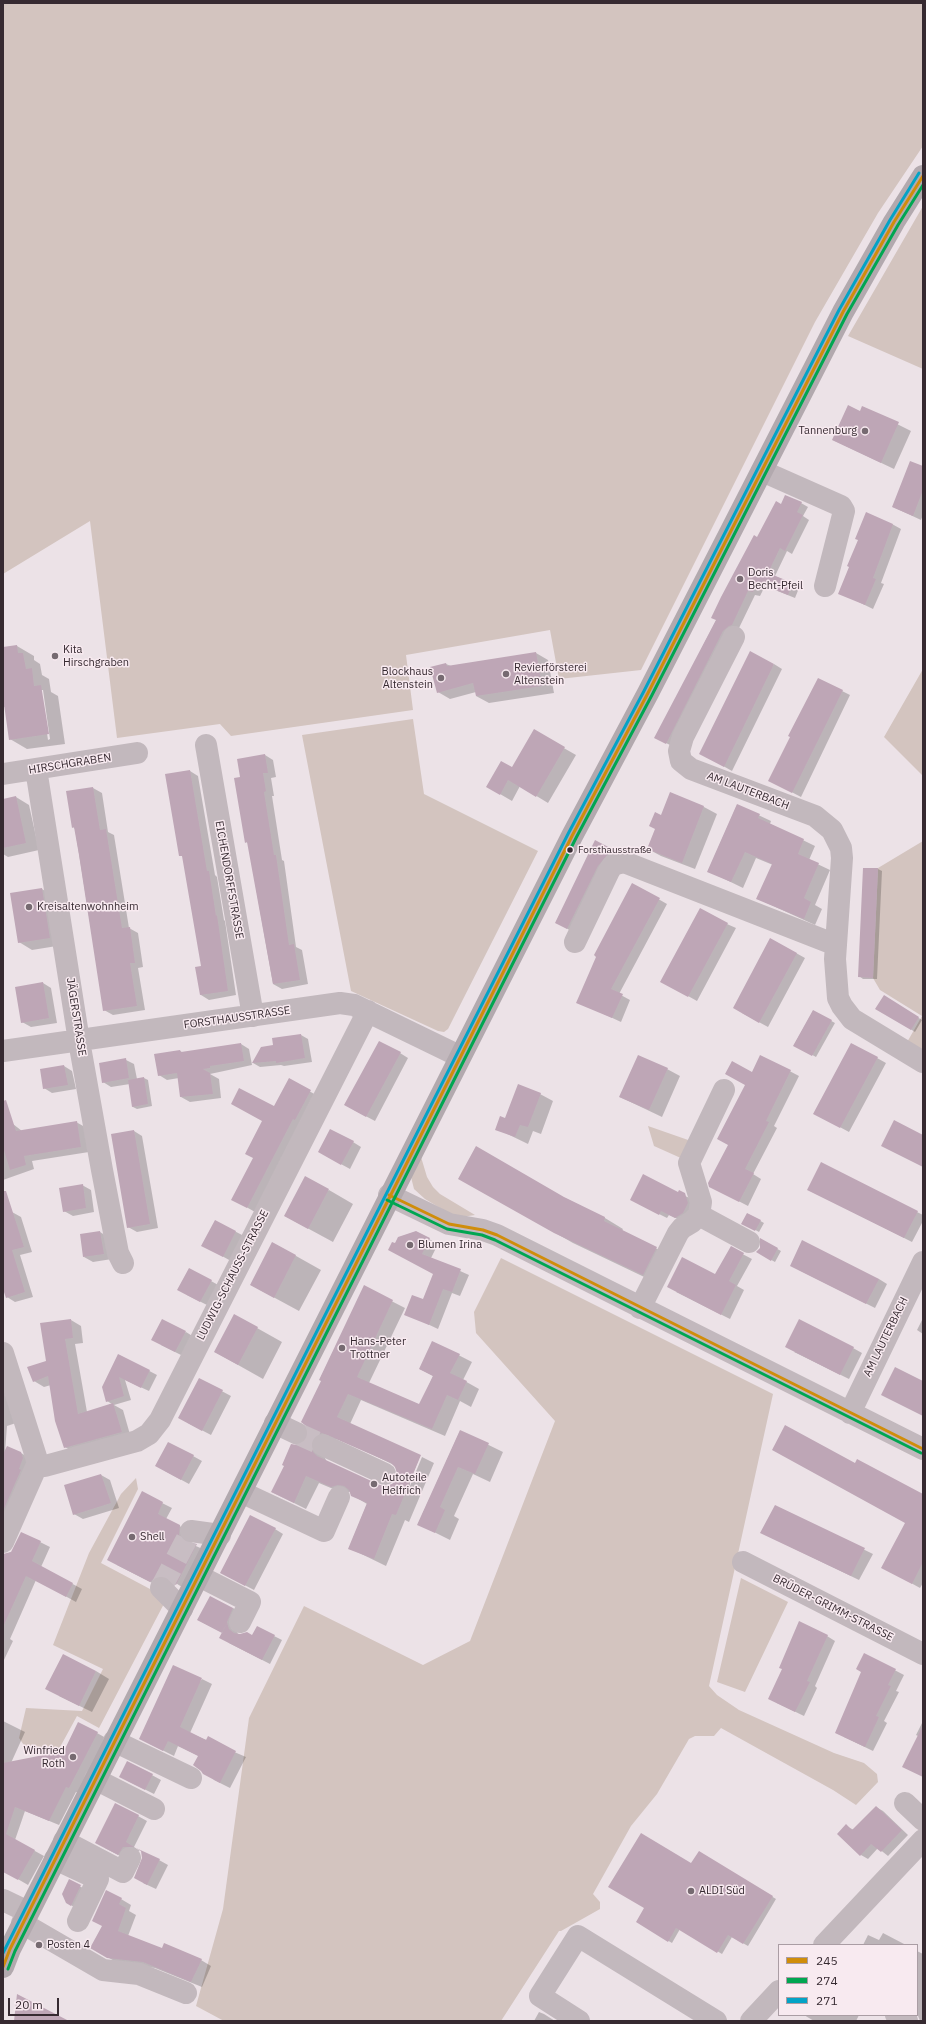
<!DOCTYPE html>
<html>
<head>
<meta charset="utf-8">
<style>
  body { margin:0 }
  #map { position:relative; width:926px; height:2024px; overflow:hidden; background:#ece2e7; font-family:"IBM Plex Sans",sans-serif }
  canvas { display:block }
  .frame { position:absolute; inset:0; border:4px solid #362a31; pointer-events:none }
  .legend { position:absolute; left:778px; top:1944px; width:140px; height:72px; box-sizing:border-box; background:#f8eaf0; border:1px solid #aa9da4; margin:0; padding:5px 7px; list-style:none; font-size:12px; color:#362a31 }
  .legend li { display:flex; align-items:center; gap:8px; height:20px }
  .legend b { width:20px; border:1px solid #aa9da4 }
  .scale { position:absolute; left:8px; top:1998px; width:51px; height:18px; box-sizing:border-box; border:2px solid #362a31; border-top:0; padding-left:5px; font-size:12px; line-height:14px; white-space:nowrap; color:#362a31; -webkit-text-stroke:3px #f8eaf0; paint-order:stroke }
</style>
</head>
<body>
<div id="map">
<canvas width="926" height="2024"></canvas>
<div class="frame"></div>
<ul class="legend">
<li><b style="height:5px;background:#d08d0a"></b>245</li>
<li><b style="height:5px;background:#00a651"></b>274</li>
<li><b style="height:5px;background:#03a3c6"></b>271</li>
</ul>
<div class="scale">20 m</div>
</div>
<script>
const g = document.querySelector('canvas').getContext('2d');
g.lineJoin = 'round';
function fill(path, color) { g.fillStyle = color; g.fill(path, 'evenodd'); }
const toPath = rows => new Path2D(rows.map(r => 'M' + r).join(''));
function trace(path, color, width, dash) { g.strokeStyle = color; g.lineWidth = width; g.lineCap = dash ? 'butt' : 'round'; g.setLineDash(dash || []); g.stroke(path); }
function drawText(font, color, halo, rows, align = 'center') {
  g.font = font + ' "IBM Plex Sans",sans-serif'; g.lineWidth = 3; g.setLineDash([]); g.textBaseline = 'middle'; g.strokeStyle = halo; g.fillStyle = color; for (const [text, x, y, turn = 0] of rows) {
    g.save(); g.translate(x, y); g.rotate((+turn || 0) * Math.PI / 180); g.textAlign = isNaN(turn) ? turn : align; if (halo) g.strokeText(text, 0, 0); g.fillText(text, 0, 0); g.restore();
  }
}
fill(toPath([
  [3,3,923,3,923,146,878,213,815,322,641,670,559,679,550,630,406,655,413,710,231,736,220,724,117,738,90,521,3,574],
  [923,206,923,369,848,336],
  [923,669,923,776,884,737],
  [413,719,424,794,538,851,448,1029,444,1032,438,1031,351,991,302,735],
  [923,841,923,1054,906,1044,922,1016,880,990,873,978,878,868],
  [648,1126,691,1141,683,1159,654,1146],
  [421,1157,427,1177,433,1187,440,1194,475,1215,462,1217,452,1215,425,1199,414,1189,411,1177],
  [501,1258,773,1394,709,1686,717,1695,739,1710,834,1753,864,1763,877,1774,878,1782,856,1805,833,1790,721,1728,714,1736,695,1736,689,1739,657,1794,631,1826,593,1894,600,1902,600,1909,561,1931,559,1931,501,2021,224,2021,196,2006,223,1909,249,1718,304,1606,423,1665,470,1641,555,1421,476,1333,474,1312],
  [136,1478,138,1489,101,1563,167,1598,99,1728,77,1716,59,1749,28,1751,19,1738,26,1708,82,1711,103,1669,53,1645,89,1553,121,1494],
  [741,1578,788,1602,745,1692,717,1682]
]), '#d3c4bf');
fill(toPath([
  [863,407,911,431,894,469,833,440,861,412],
  [923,467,923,515,921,520,893,507],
  [801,503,808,507,803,516,809,520,792,554,787,551,775,576,799,588,795,598,765,586,760,596,755,595,739,628,674,747,656,738,758,538,781,505],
  [892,524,901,529,881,583,884,584,873,609,840,593],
  [17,646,34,656,34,660,40,664,42,675,49,679,51,692,58,696,65,744,27,749,10,739,6,708,3,706,3,648],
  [41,690,43,690,50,739,48,740],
  [536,653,548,660,554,693,489,703,476,696,476,692,450,699,438,692,446,664,451,666],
  [774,664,782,669,732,771,709,758],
  [842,691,850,695,801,797,778,785],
  [534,731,576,755,548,803,520,786,512,801,488,787,512,769],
  [265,755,273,760,276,777,271,778,274,796,272,796,282,860,284,861,296,947,302,950,308,984,282,989,273,984,248,843,246,842,241,778],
  [190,771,198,776,215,875,217,877,224,920,225,921,236,995,209,1000,201,995,203,967,184,857,180,855],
  [93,788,102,793,108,832,114,835,129,928,138,933,143,967,138,968,145,1010,113,1015,104,1010,75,829,73,827,67,792],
  [671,793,704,807,717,814,695,869,661,856,648,849],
  [16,797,29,805,39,850,8,857,3,854,3,800],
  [737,805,771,821,770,824,815,846,809,860,830,870,815,905,822,909,815,925,758,899,773,865,756,858,743,888,708,871],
  [596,842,615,852,602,868,571,931,556,922],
  [864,869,878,869,882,871,877,979,863,979,859,976],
  [632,884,667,904,619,994,630,1000,621,1022,578,1002],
  [42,889,55,897,63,945,32,950,19,942],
  [727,924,736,928,697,1001,670,986],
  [796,953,805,958,768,1027,742,1013],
  [43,983,51,988,57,1023,31,1027,22,1022],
  [884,997,922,1020,915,1032,877,1008],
  [813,1011,835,1023,816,1057,794,1045],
  [301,1035,308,1039,312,1062,284,1066,281,1065,260,1067,253,1063,261,1048,274,1046],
  [241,1044,249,1049,252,1065,210,1074,219,1079,221,1098,190,1102,181,1097,179,1078,167,1080,159,1075,180,1051,184,1053],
  [852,1044,886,1063,849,1132,823,1118],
  [400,1053,408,1058,375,1121,354,1110],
  [761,1056,799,1076,774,1126,777,1128,753,1174,761,1179,748,1206,719,1191,729,1145,752,1073],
  [126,1060,134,1064,137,1079,144,1078,148,1080,152,1106,137,1109,133,1107,130,1084,111,1087,103,1082],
  [64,1066,72,1071,76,1089,52,1093,44,1088],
  [667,1069,680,1076,662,1117,620,1097],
  [289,1080,318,1096,255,1212,241,1204,254,1158,275,1107],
  [540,1094,553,1101,541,1134,533,1131,528,1144,497,1129,505,1119],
  [76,1122,85,1127,89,1152,32,1161,34,1169,3,1180,3,1127,13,1124,22,1131],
  [134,1131,142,1136,158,1228,137,1232,128,1227],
  [353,1142,361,1147,350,1169,328,1157],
  [459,1178,565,1198,605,1218,623,1229,622,1231,675,1258,661,1285,573,1243],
  [82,1185,91,1190,94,1212,73,1216,64,1211],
  [329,1190,353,1204,333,1242,285,1216],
  [678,1193,692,1199,695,1207,682,1221,669,1215,667,1218,639,1204],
  [817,1194,917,1212,923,1215,923,1221,912,1242],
  [3,1197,12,1212,21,1217,32,1252,20,1255,33,1297,15,1302,7,1297,3,1286],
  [748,1214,764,1223,759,1232,743,1223],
  [215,1221,244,1236,231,1261,211,1250],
  [100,1232,108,1237,112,1259,93,1262,84,1257],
  [416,1232,438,1244,431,1258,469,1275,460,1296,452,1293,438,1329,406,1314,423,1301,434,1274,395,1244],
  [761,1240,781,1251,775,1262,757,1252,761,1248],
  [273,1243,321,1270,299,1311,251,1285],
  [731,1248,752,1259,737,1286,744,1290,730,1319,676,1292,716,1275],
  [799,1270,879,1279,887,1284,875,1308],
  [211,1281,220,1286,209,1306,187,1295],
  [364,1287,405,1308,369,1383,420,1405,433,1376,420,1369,433,1342,472,1362,463,1380,479,1389,471,1407,460,1401,445,1436,361,1400,350,1424,420,1456,410,1481,410,1486,422,1457,434,1463,409,1522,405,1520,386,1566,349,1548,367,1504,352,1495,351,1491,345,1494,319,1483,306,1509,272,1492,285,1465,283,1464,292,1446,297,1446,303,1444,308,1438,309,1432,307,1426,303,1421,322,1380,320,1379],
  [320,1436,330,1441,335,1439,342,1440,394,1465,398,1472,397,1480,392,1485,387,1487,380,1486,327,1462,323,1454,324,1447,328,1443,320,1438],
  [923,1318,923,1334,917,1330],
  [71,1320,81,1326,83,1343,75,1344,87,1412,112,1404,107,1401,119,1355,157,1375,149,1391,125,1380,131,1400,114,1405,123,1410,131,1438,75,1453,65,1447,51,1385,44,1387,34,1381],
  [257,1328,282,1342,263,1379,215,1352],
  [186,1332,194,1337,183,1356,161,1345],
  [853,1348,862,1353,849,1379,794,1352],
  [199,1379,231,1396,211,1435,188,1423],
  [3,1382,16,1423,7,1426,5,1452,21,1453,31,1459,3,1538],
  [460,1431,503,1452,490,1482,473,1474,454,1516,459,1519,450,1540,418,1524],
  [193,1456,202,1461,189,1484,165,1471],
  [855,1464,923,1495,923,1583,920,1588,891,1572,906,1522],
  [101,1475,110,1480,119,1508,83,1519,74,1514,65,1486],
  [142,1493,172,1508,166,1519,189,1531,188,1541,189,1543,205,1550,185,1589,171,1580,167,1581,160,1587,117,1565],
  [775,1506,873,1554,859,1580,770,1537],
  [275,1529,283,1534,254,1590,229,1577],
  [40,1542,50,1547,41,1567,82,1589,76,1602,36,1580,10,1639,13,1641,3,1662,3,1555],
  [233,1608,241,1613,235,1628,238,1634,253,1636,274,1636,282,1640,270,1664,229,1643,223,1633,198,1620],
  [827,1636,835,1641,815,1686,817,1688,804,1716,777,1703],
  [864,1654,904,1675,896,1691,899,1692,884,1721,887,1723,873,1751,844,1737,862,1672],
  [96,1671,109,1679,92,1712,59,1696],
  [202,1679,212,1684,190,1733,246,1757,230,1788,214,1780,199,1756,178,1746,174,1756,150,1744],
  [3,1721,25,1732,11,1763,64,1752,97,1733,106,1738,79,1793,76,1792,59,1825,25,1811,15,1840,44,1856,28,1885,4,1871,3,1873],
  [923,1721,923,1777,918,1736,916,1735],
  [128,1762,161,1780,154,1794,128,1781],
  [876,1807,883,1811,908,1835,888,1856,878,1848,868,1859,861,1855,846,1826,854,1830],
  [138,1816,147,1821,134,1847,140,1851,132,1852,126,1859,105,1848],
  [699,1852,776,1899,748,1946,732,1937,722,1954,680,1929,672,1943,637,1922,691,1865],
  [144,1858,159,1860,168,1865,156,1889,143,1883],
  [69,1881,89,1891,76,1908,67,1903],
  [121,1899,131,1905,129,1911,136,1915,128,1936,163,1949,201,1960,211,1966,202,1987,155,1968,118,1963,91,1948,103,1926],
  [883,1933,906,1945,863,1945,868,1935,879,1940],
  [917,1951,923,1954,923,2021,920,2021,917,2013],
  [539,2012,544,2014,555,2021,534,2021],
  [804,2015,859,2015,856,2021,814,2021]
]), '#0003');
fill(toPath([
  [848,405,860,411,862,406,899,422,881,463,832,440],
  [910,461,923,466,923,490,913,516,892,507],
  [785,495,802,502,797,512,803,515,785,551,780,548,768,573,793,583,788,595,758,583,753,592,748,591,732,625,729,626,723,631,666,744,654,738,716,620,711,618,721,597,754,535,757,537,776,501,781,504],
  [866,512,893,524,873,578,876,579,865,605,838,594,849,567,847,566,858,540,855,539],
  [17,645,18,653,23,653,26,669,32,668,34,686,41,685,49,734,9,740,3,697,3,647],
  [750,651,774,664,724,767,699,754],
  [536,652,542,686,476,696,473,683,437,693,430,667,446,663,447,666],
  [818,678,843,690,792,793,768,781,790,737,788,736],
  [534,729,565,747,536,797,508,780,500,795,486,787,501,761,512,767],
  [265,754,268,773,263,773,266,791,264,792,274,855,276,855,289,945,294,944,300,980,273,984,247,842,245,843,234,778,240,777,237,759],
  [190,770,207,871,209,871,216,916,217,915,228,991,200,995,195,967,201,966,182,856,179,856,165,774],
  [93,787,100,830,106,829,122,928,130,927,135,963,130,963,137,1006,103,1011,79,855,74,827,72,828,66,791],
  [670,792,704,806,682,863,647,849,655,829,649,826,655,812,661,815],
  [16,796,26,843,3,848,3,799],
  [737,804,760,814,758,818,804,839,798,854,819,863,804,898,811,902,804,919,756,899,772,864,745,852,731,882,707,872],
  [595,840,612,849,598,866,567,929,555,923],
  [863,868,878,868,873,978,858,977],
  [632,883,660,898,611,989,623,994,612,1018,576,1003,596,957,594,955],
  [42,888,50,938,18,943,10,893],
  [700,908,728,923,688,997,660,982],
  [770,938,797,953,759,1023,733,1008],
  [43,982,49,1018,21,1023,15,987],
  [884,995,919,1017,911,1030,875,1009],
  [813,1010,832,1020,812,1056,793,1046],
  [301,1034,305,1058,276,1063,276,1061,252,1063,261,1047,273,1045,272,1038],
  [379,1041,401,1052,366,1117,344,1105],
  [241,1043,244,1061,210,1066,210,1068,203,1069,210,1073,213,1094,180,1097,177,1073,158,1076,154,1054,180,1050,181,1052],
  [851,1043,878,1057,840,1128,813,1114],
  [638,1055,668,1068,649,1110,619,1097],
  [760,1055,791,1070,766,1121,769,1122,745,1169,754,1173,739,1202,709,1187,708,1183,728,1145,717,1139,745,1085,725,1074,732,1061,752,1072],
  [126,1058,129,1078,102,1083,99,1063],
  [64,1065,68,1085,43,1089,40,1069],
  [144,1077,148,1104,132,1107,128,1080],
  [289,1078,311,1090,295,1120,293,1119,247,1208,231,1200,253,1158,245,1154,262,1121,231,1104,239,1088,274,1106],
  [518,1084,541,1093,528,1127,520,1125,515,1137,495,1130,500,1116,505,1118],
  [6,1100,16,1131,77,1121,81,1147,24,1156,26,1165,10,1170,3,1147,3,1101],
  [894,1120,923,1135,923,1167,881,1146],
  [330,1129,354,1141,341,1165,318,1152],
  [134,1130,150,1224,127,1228,111,1134],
  [476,1146,564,1197,605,1217,604,1221,657,1247,643,1275,554,1233,458,1179],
  [821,1162,918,1211,904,1238,807,1190],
  [643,1174,678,1192,679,1190,685,1193,688,1203,683,1213,675,1218,661,1211,659,1215,630,1200],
  [305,1176,329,1189,308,1229,284,1216],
  [83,1184,86,1208,63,1212,59,1188],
  [3,1191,6,1191,24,1247,12,1250,25,1292,6,1298,3,1289],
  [747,1213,761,1220,755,1231,741,1224],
  [215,1220,236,1231,223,1257,201,1246],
  [100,1231,104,1254,83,1257,80,1234],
  [416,1231,430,1238,422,1254,461,1269,452,1292,443,1289,429,1325,404,1315,412,1295,423,1299,433,1274,388,1250,392,1242,395,1243,398,1237],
  [760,1238,778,1248,771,1261,756,1252,760,1248],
  [802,1240,879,1279,866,1304,790,1266],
  [272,1242,296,1255,274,1298,250,1285],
  [731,1246,744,1253,729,1281,736,1285,721,1315,667,1287,682,1257,715,1274],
  [189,1268,212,1280,200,1302,177,1290],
  [364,1285,393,1300,357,1377,419,1404,433,1376,419,1369,432,1341,460,1354,450,1373,467,1381,458,1400,447,1395,432,1429,348,1394,337,1417,421,1455,396,1515,392,1514,374,1559,348,1549,367,1503,351,1496,349,1490,344,1486,338,1485,331,1487,306,1476,294,1503,271,1492,284,1466,282,1465,291,1444,297,1445,303,1443,307,1438,308,1432,306,1426,301,1422,321,1381,319,1380],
  [322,1433,391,1463,395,1467,397,1473,396,1480,392,1484,386,1486,380,1485,317,1456,313,1452,311,1446,312,1440,316,1435],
  [234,1314,258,1327,238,1365,214,1352],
  [71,1319,73,1338,65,1339,78,1414,113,1403,122,1432,64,1448,55,1421,48,1376,33,1382,27,1367,46,1361,40,1323],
  [162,1319,186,1331,175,1352,151,1340],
  [799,1319,854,1347,840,1375,785,1347],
  [118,1354,150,1370,141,1388,119,1377,124,1396,106,1402,102,1387],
  [895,1367,923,1381,923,1416,881,1395],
  [199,1378,223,1390,202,1431,178,1418],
  [785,1425,855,1463,857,1459,923,1494,923,1562,912,1584,881,1568,905,1523,772,1450],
  [460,1430,489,1443,475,1474,458,1467,440,1507,445,1510,435,1533,417,1525],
  [168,1442,194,1455,181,1480,155,1466],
  [7,1446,21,1452,23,1458,19,1469,21,1470,3,1511,3,1454],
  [101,1474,111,1503,73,1515,64,1485],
  [142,1491,163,1502,158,1514,180,1525,179,1535,183,1541,197,1544,176,1585,164,1576,157,1576,150,1582,107,1560],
  [775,1505,865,1548,851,1576,760,1533],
  [250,1515,276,1528,245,1586,220,1573],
  [21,1532,41,1541,32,1561,73,1583,66,1597,26,1576,3,1627,3,1554,11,1552],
  [210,1596,233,1608,227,1622,229,1629,234,1633,240,1634,247,1632,252,1635,257,1626,275,1635,262,1660,219,1638,227,1623,222,1633,197,1620],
  [799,1621,828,1635,807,1681,810,1682,795,1712,768,1699,782,1669,779,1668],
  [864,1653,896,1669,888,1685,891,1686,876,1716,879,1717,865,1747,835,1733,861,1672,856,1669],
  [63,1654,96,1671,79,1706,45,1689],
  [173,1665,202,1678,180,1727,206,1740,208,1736,236,1751,220,1783,203,1774,201,1771,193,1765,198,1756,168,1741,163,1751,139,1739],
  [78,1722,98,1732,69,1788,66,1787,49,1821,15,1807,6,1834,35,1850,18,1880,3,1872,3,1763,64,1751],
  [923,1725,923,1777,902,1767],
  [127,1761,153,1774,145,1790,119,1777],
  [115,1803,139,1815,126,1842,134,1847,123,1847,118,1855,95,1843],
  [876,1806,902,1830,881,1852,871,1844,860,1856,837,1834,846,1824,852,1830],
  [641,1833,691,1863,699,1851,773,1896,743,1944,728,1935,717,1953,676,1928,668,1942,636,1922,644,1908,608,1887],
  [136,1848,160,1859,147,1885,134,1878,142,1858,141,1851],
  [69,1879,81,1885,71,1906,66,1903,62,1894],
  [106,1890,122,1898,119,1904,126,1908,118,1931,162,1948,164,1943,202,1959,191,1982,143,1962,107,1958,90,1948,102,1926,92,1921],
  [17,1994,69,2021,14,2021]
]), '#bea6b6');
trace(toPath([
  [296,1433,323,1445],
  [161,1588,191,1531]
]), '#c8bdc3', 22, [22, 11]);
trace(toPath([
  [762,471,841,506,844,511,825,586],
  [734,637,683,737,679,751,681,761,691,769,815,816,832,830,841,848,842,858,835,959,838,998,842,1006,852,1019,923,1062],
  [206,745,253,1016],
  [36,769,79,1041,102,1170,118,1253,123,1263],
  [3,774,137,753],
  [575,942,609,871,613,865,624,862,836,945],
  [3,1051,340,1003,354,1005,459,1056],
  [389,1195,449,1224,483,1230,497,1235,923,1449],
  [699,1215,749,1242],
  [640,1308,678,1233,682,1228,692,1222,699,1215,701,1202,689,1163,724,1090],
  [3,1353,38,1463,3,1542],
  [850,1413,923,1262],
  [275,1423,296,1433],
  [323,1445,385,1474],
  [38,1463,45,1466,137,1441,149,1434,160,1420,368,1011],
  [241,1492,324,1531,339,1497],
  [191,1531,220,1535],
  [743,1562,923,1654],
  [199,1576,250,1602,240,1622],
  [161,1588,182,1609],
  [114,1741,191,1778],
  [95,1779,154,1809],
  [905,1803,923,1820],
  [64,1841,123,1872,130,1858],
  [55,1859,98,1879,78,1921],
  [3,1900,28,1912],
  [22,1923,103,1970,139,1974,186,1993],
  [824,1945,923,1840],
  [896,2015,907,2021],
  [579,2021,540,1996,578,1936,716,2021],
  [751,2021,779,1991]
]), '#c2b8bd', 22);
trace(toPath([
  [3,1967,10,1949,572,836,648,693,843,312,894,222,923,176]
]), '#b2a9ae', 22);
trace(toPath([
  [389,1195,449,1224,483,1230,497,1235,923,1449],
  [3,1967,10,1949,572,836,648,693,843,312,894,222,923,176]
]), '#d08d0a', 3);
trace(toPath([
  [387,1200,447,1229,482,1235,495,1240,921,1453],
  [8,1969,15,1951,576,838,652,695,847,314,898,225,923,185]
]), '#00a651', 3);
trace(toPath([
  [3,1953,568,834,644,691,839,310,890,220,919,173]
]), '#03a3c6', 3);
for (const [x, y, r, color] of [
  [865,431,4,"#766a71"],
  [740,579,4,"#766a71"],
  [55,656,4,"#766a71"],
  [506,674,4,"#766a71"],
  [441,678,4,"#766a71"],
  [570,850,3.5,"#362a31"],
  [29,907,4,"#766a71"],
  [410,1245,4,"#766a71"],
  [342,1348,4,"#766a71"],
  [374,1484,4,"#766a71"],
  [132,1537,4,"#766a71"],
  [73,1757,4,"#766a71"],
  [691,1891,4,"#766a71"],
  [39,1945,4,"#766a71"]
]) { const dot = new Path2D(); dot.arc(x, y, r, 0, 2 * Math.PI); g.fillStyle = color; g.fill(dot); trace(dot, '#f8eaf0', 1.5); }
drawText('10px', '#362a31', '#f8eaf0', [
  ["Forsthausstraße",578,850]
], 'left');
drawText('11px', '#362a31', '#f8eaf0', [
  ["Tannenburg",857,431,"right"],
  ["Doris",748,573],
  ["Becht-Pfeil",748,586],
  ["Kita",63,650],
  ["Hirschgraben",63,663],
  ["Revierförsterei",514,668],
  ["Altenstein",514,681],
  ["Blockhaus",433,672,"right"],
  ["Altenstein",433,685,"right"],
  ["Kreisaltenwohnheim",37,907],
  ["Blumen Irina",418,1245],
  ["Hans-Peter",350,1342],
  ["Trottner",350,1355],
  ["Autoteile",382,1478],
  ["Helfrich",382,1491],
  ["Shell",140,1537],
  ["Winfried",65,1751,"right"],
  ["Roth",65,1764,"right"],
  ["ALDI Süd",699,1891],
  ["Posten 4",47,1945]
], 'left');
drawText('11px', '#362a31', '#f8eaf0', [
  ["HIRSCHGRABEN",70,764,-9],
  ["AM LAUTERBACH",748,791,21],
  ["EICHENDORFFSTRASSE",229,880,80],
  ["JÄGERSTRASSE",76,1017,81],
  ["FORSTHAUSSTRASSE",237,1018,-8],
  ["LUDWIG-SCHAUSS-STRASSE",233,1275,-63],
  ["AM LAUTERBACH",886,1337,-64],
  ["BRÜDER-GRIMM-STRASSE",833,1608,27]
]);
</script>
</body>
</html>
